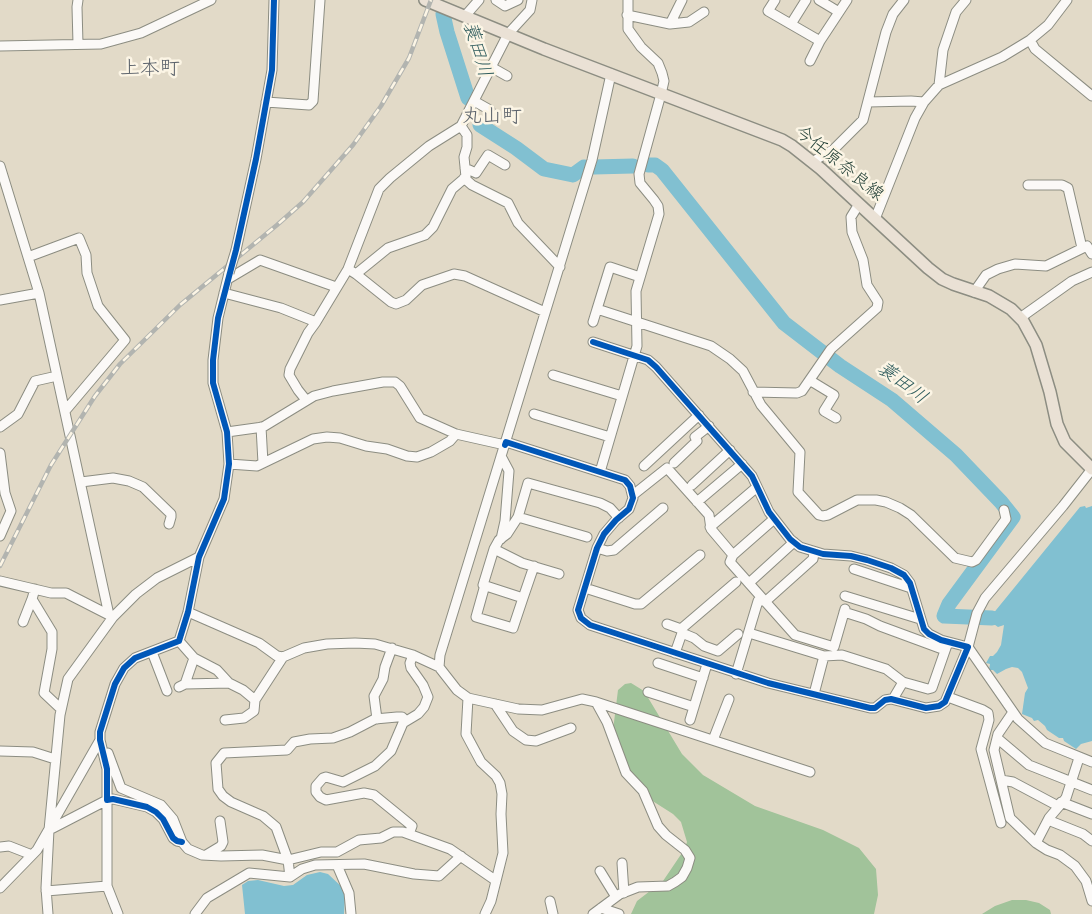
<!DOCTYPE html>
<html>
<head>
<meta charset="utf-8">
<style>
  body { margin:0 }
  canvas { display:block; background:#e2dac8 }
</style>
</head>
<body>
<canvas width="1092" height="914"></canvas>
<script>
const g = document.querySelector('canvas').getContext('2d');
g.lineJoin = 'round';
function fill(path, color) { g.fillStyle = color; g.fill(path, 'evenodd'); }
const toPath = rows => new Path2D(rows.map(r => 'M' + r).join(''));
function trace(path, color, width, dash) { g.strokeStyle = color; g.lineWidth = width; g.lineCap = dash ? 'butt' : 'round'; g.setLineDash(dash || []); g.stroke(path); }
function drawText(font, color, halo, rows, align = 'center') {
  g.font = font + ' "Gochi Hand","Klee One",sans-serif'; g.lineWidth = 5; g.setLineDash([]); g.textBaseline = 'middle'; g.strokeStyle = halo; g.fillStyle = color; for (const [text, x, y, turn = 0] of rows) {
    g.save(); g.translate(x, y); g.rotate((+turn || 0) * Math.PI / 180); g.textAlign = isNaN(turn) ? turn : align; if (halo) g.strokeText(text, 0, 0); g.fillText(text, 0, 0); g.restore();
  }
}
fill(toPath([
  [631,683,644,691,682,754,703,775,755,806,823,830,859,848,876,869,878,895,874,914,631,914,637,901,663,881,684,850,687,842,681,822,673,814,640,793,619,764,613,730,618,690,625,684],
  [1012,900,1026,900,1039,903,1050,910,1051,914,982,914,995,906]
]), '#a1c39a');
fill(toPath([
  [1085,506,1086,508,1092,506,1092,741,1081,744,1076,749,1064,741,1063,738,1059,738,1047,730,1045,726,1038,720,1034,721,1032,718,1022,714,1025,693,1028,688,1022,672,1018,668,1012,667,1006,669,997,674,993,670,989,670,990,664,986,663,990,656,993,656,997,652,1001,645,1004,625,998,627,988,620,978,622,980,615,992,615,1080,507],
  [320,872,328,874,343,888,345,898,344,914,245,914,242,885,248,881,258,880,284,886,293,885,307,875]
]), '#81c0d1');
trace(toPath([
  [443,14,447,32,468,98],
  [480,125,516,148,544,169,573,175,584,167],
  [648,165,655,165,662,170,784,323,840,366,892,400,956,455,1001,502,1013,517,949,604,944,616,992,618],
  [594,167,633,166]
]), '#81c0d1', 15);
const minor = toPath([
  [78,0,77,7,78,44],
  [496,0,505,6,518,0],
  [775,0,768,11,820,41,847,0],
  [819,0,839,12],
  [627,15,670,24,689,22,704,12],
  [465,16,479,0],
  [670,24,682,0],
  [791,24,806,0],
  [1030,40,1035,49,1092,96],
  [0,46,101,44,141,33,211,0],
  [810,61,820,41],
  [491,67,507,76],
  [939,85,943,50,956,12,966,0],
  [474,101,490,110],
  [266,102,309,105,313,101,320,0],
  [868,102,911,101,924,102],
  [812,162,834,149,863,120,886,32,893,14,904,0],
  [0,166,39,293,109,615],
  [465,168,476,173,488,155,505,165],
  [464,178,472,185,508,203,518,223,560,267],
  [1028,185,1062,185,1068,188,1082,248],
  [875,219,915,118,924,102,939,85,1002,57,1030,40,1048,25,1067,0],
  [236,250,256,159,272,70,274,0],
  [28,257,79,238,86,255,87,273,98,306,125,340,65,411],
  [348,269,356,274,391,302,396,304,406,300,422,285,454,274,465,276,545,312],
  [356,274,388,248,425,235,433,227,452,189,466,177,464,157,467,147,467,135,461,126],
  [640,277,610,267,597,309,711,346,730,359,743,371,761,405,800,452,798,492,819,515,823,516,828,515,857,500,876,500,886,502,900,508,911,515,955,558,972,562,976,560,1006,519,1004,510],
  [228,279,260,260,336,287],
  [974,292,986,275,998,269,1015,264,1046,266,1087,246,1092,254],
  [224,293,281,308,316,322,348,269,379,189,390,178,429,146,461,126,508,34,530,10,532,0],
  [0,300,39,293],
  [1020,318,1072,281,1092,272],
  [593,322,597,309],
  [553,375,622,396],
  [811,381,834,395,824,411,836,418],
  [753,392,797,393,802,391,831,349,877,308,878,302,867,285,863,260,852,232,851,217,859,204],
  [306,400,298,390,289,375,290,369,308,333,316,322],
  [534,414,610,437],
  [0,427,18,414,35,381,57,376],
  [261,427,263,463],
  [227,432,263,427,314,396,333,391,383,382,395,382,400,386,420,418,456,434,505,445],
  [506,442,600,472,625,480,630,486,633,498,629,509,616,520,604,534,597,548,578,610,581,618,590,625,768,683,870,708,875,708,885,700,891,699,926,708,939,706,945,702,968,647,941,640,929,634,924,629,910,583,904,575,891,568,867,560,851,556,823,554,800,547,790,539,769,512,752,476,656,367,648,360,593,342],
  [0,453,5,493,11,511,0,536],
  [674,463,697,441,695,437,709,426],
  [229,464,257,466,313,439,327,437,340,438,366,446,387,449,407,456,417,457,431,452,450,441,456,434],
  [644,466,699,415],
  [1092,469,1063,506,985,598,977,613,968,647,1018,719,1045,743,1092,762],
  [600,472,637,346,636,291,659,214,658,206,654,200,640,183,639,174,661,94,664,81,662,73,658,63,641,47,628,29,628,0],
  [81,482,113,478,129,481,143,487,171,514,171,517,169,524],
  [692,485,730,450],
  [633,495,667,468,709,515,711,529,733,555,730,562,795,635,834,647,845,609],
  [697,502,742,464],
  [710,527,757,487],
  [587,537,518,517,528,483,600,503,610,508,619,518],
  [501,539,505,521,509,471,501,456],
  [597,548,607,551,614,550,663,508],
  [494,549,522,563,559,574],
  [733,555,774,519],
  [854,569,911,588],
  [0,581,51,593,66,593,111,616],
  [749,583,794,542],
  [485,585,476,617,513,628,523,598,483,585,494,549,499,540,507,534,518,517],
  [585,588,635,604,641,604,700,555],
  [35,589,32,599,52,632,52,649,44,693,61,709],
  [845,596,920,619],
  [523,598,534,566],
  [188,612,259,643,277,656,283,657,304,648,327,644,355,643,375,644,413,655,439,667,457,690,468,698,518,709,542,710,582,699,596,702,607,722,626,773,643,791,658,826,666,835,685,850,690,858,687,868,682,877,675,882,668,886,638,887,620,894,593,914],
  [844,612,866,619,880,626,945,650],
  [23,622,32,599],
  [667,624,681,629,682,633,675,653],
  [681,629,736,582],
  [682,633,694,638,704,646,718,651,738,634],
  [749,633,824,656,842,655,886,669,903,682],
  [179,641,194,658,185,684,179,687],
  [152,652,167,691],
  [194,658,217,670,229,683],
  [658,663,703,678],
  [439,667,440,655,592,160,611,74],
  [736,674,758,601,766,601,813,559,814,553],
  [185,684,229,683,243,690,255,700],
  [648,692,694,707],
  [814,694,824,656],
  [948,697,983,710,988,713,989,720,981,749,1001,823],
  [468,698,466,734,481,762,496,776,500,783,502,794,501,814,503,853,491,901,485,914],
  [893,699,903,682,928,689,932,688,947,645],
  [596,702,810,772],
  [495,704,513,731,526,740,536,741,571,728],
  [1013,712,998,734,994,750,1010,818,1036,843],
  [377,719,374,696,383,679,385,667,392,648],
  [225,720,244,718,254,711,255,700,283,657],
  [690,720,707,664],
  [997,738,1029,765,1092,790],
  [713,740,729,699],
  [0,751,33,752,55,759],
  [108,753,121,788,161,805,173,819,182,842,188,849,202,855,221,856,262,855,288,860,321,852,337,852,359,840,381,838,393,832,403,832,450,849,495,880],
  [1079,758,1066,798,1049,818,1036,843,1047,850,1060,855,1075,866,1086,881,1092,901],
  [1001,780,1013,782,1058,806],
  [1061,802,1092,814],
  [1048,820,1083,834,1092,841],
  [49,830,107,800,107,886,118,914],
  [409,834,412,826,374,795,364,793,326,800,320,797,316,792,316,786,323,778,326,777,343,782,375,766,391,751,403,723,418,714,424,707,428,697,423,685,411,668,410,663,413,655],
  [182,842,177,841,173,838,163,819,156,812,147,807,113,799,107,800,107,769,100,740,100,732,115,684,124,668,135,658,179,641,188,612,199,557,224,499,229,464,227,432,213,383,213,360,218,318,229,273],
  [0,847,9,846,32,855],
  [206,855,221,846,223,842,220,821],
  [622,863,624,893],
  [337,865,349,893,351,914],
  [600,871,616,897],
  [290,877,288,860,276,827,263,816,231,802,223,796,218,789,216,763,224,753,287,750,294,742,310,739,333,738,350,732,375,719,397,717,402,717,405,720],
  [0,888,37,850,100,740],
  [46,891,107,886],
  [550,901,553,914],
  [601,908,619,914],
  [48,914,46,888,49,830,60,715,68,679,113,617,136,594,157,578,199,557],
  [195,914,207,898,249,873,290,877,302,869,315,865,364,864,414,874,439,876,461,856]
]);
const major = toPath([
  [425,0,544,49,782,140,792,146,821,169,928,268,942,279,953,284,989,296,1011,309,1023,321,1036,345,1050,392,1057,424,1065,442,1092,469]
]);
trace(minor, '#8c8d82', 11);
trace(major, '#8c8d82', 14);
trace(minor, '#fbf9f7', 9);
trace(major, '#eae1d5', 11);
const rail = toPath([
  [0,566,51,465,95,396,120,364,180,305,277,225,303,202,353,145,381,106,409,58,431,0]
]);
trace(rail, '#b2b4b0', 4.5);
trace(rail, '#fcf5e5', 2.5, [8]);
const minorBridge = toPath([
  [229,273,236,250]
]);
trace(minorBridge, '#8c8d82', 11, []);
trace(minorBridge, '#fbf9f7', 9);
trace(toPath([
  [505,445,506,442,600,472,625,480,630,486,633,498,629,509,616,520,604,534,597,548,578,610,581,618,590,625,768,683,870,708,875,708,885,700,891,699,926,708,939,706,945,702,968,647,941,640,929,634,924,629,910,583,904,575,891,568,867,560,851,556,823,554,800,547,790,539,769,512,752,476,656,367,648,360,593,342],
  [182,842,177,841,173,838,163,819,156,812,147,807,113,799,107,800,107,769,100,740,100,732,115,684,124,668,135,658,179,641,188,612,199,557,224,499,229,464,227,432,213,383,213,360,218,318,236,250,256,159,272,70,274,0]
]), '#0057b8', 6);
drawText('18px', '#1f3d34', '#fcf5e5', [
  ["今任原奈良線",838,165,39]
]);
drawText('italic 19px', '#2d5b5c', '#fcf5e5', [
  ["蓑田川",475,50,73],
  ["蓑田川",901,385,37]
]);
drawText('20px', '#5b626b', '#fcf5e5', [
  ["上本町",150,71],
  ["丸山町",492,119]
]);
</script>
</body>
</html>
